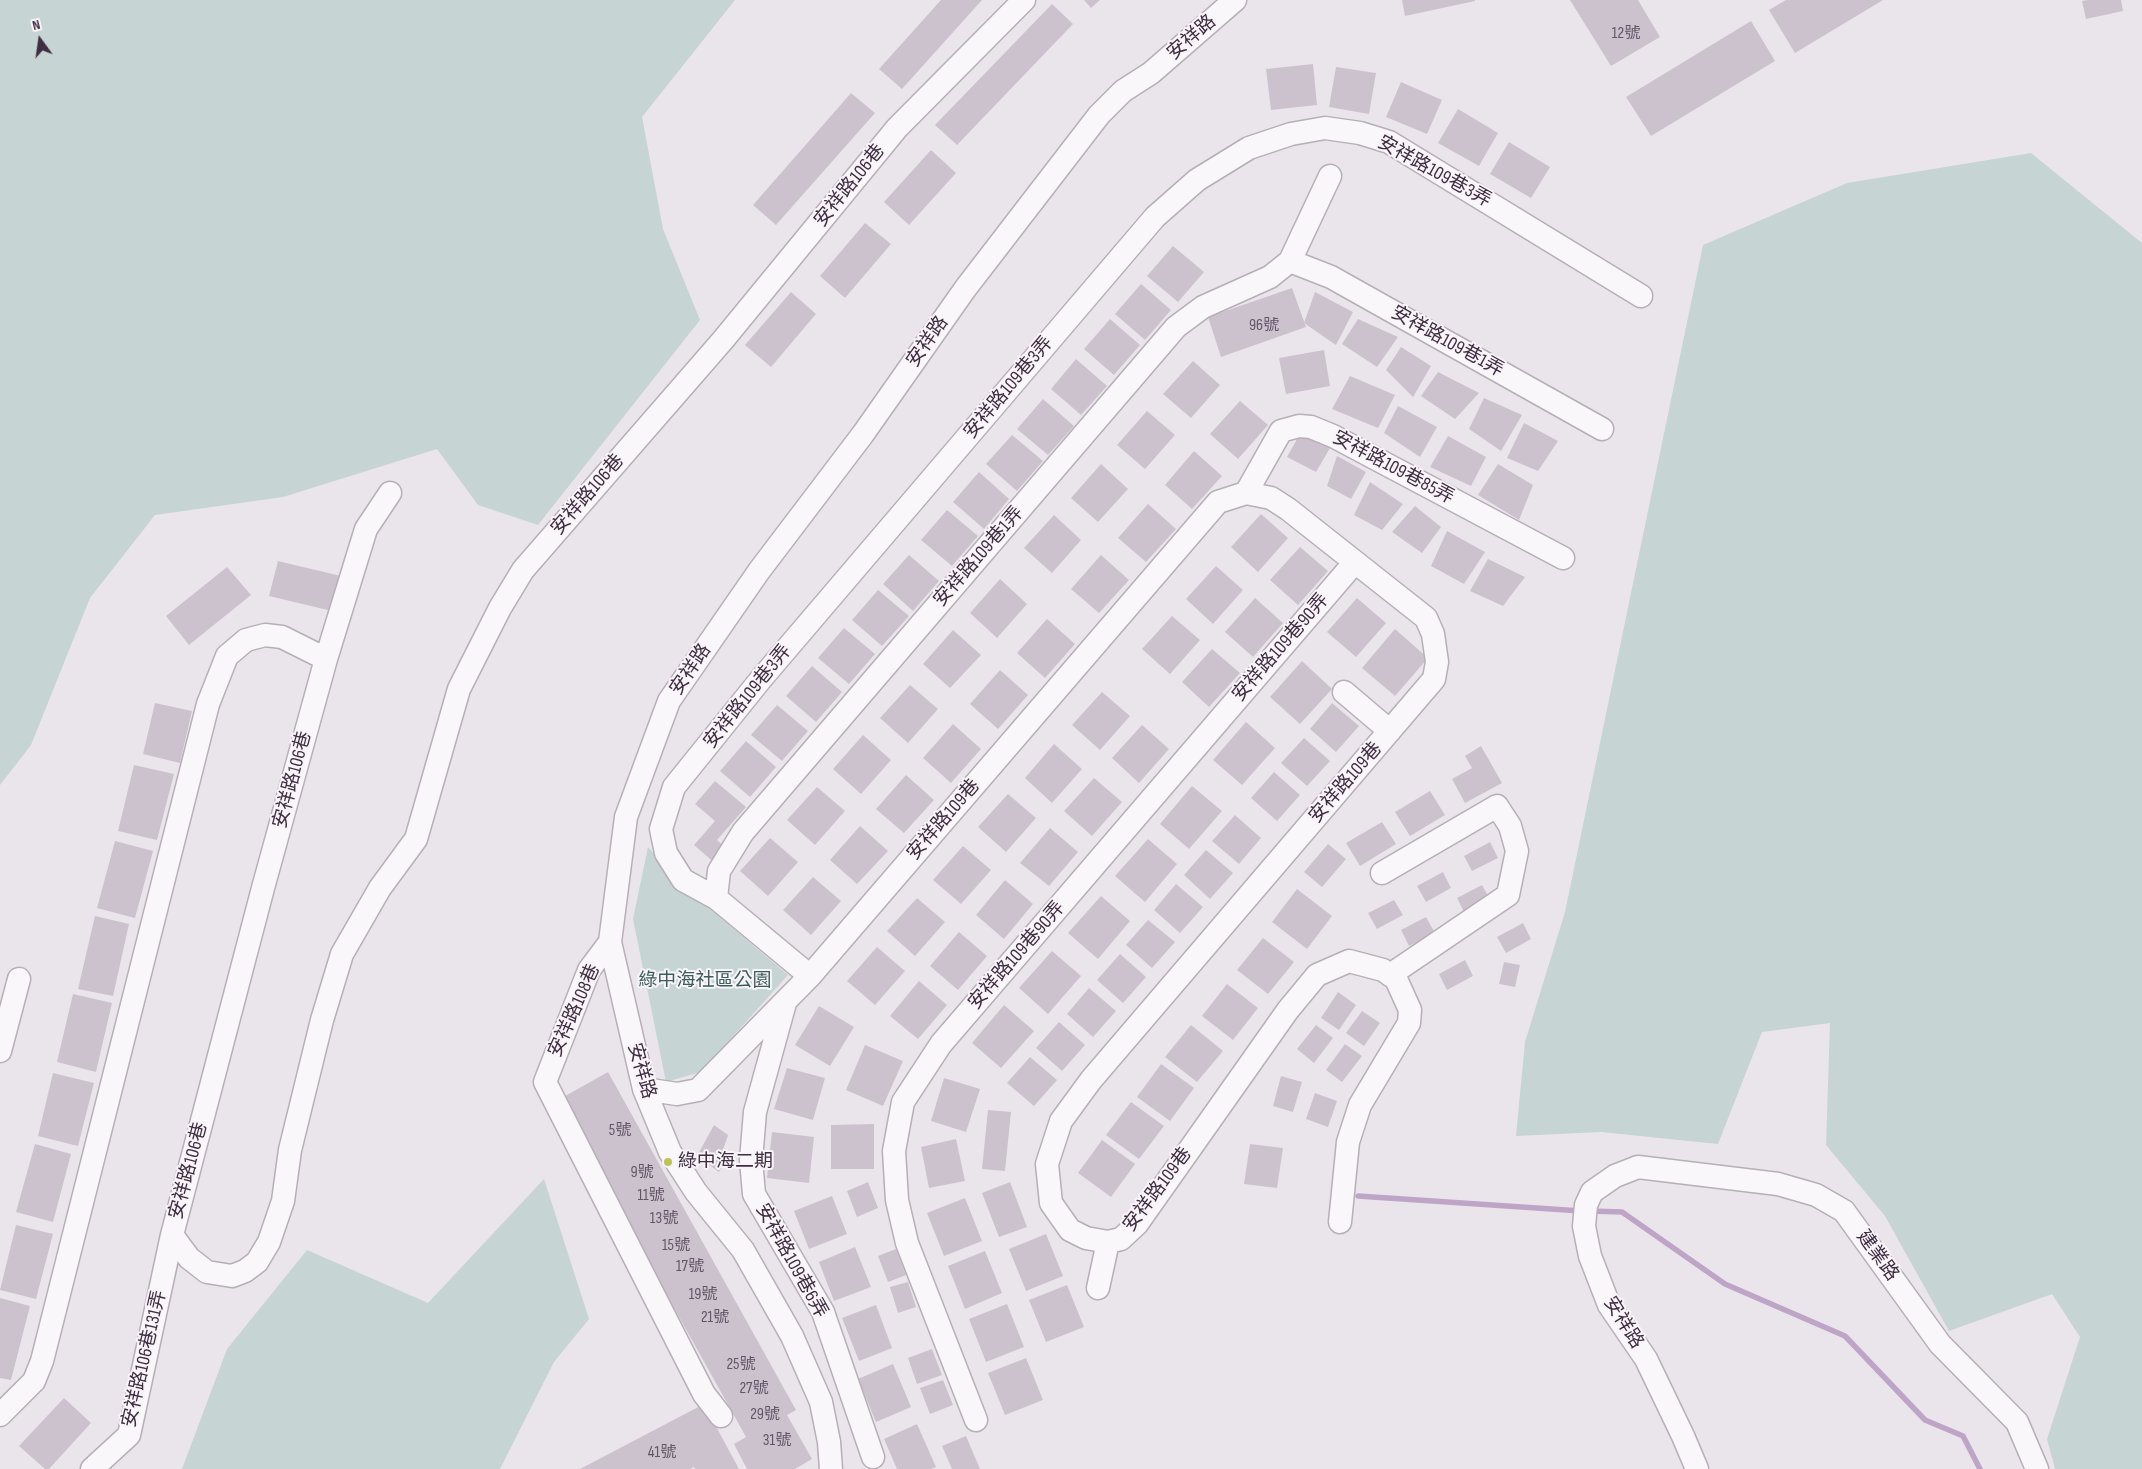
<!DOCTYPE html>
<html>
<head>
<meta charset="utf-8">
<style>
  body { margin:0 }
  #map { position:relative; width:2142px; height:1469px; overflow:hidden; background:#eae5eb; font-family:"Sofia Sans Condensed",sans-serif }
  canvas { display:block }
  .north { position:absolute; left:15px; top:15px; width:50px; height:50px; -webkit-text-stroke:4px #f8f4f8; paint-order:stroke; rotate:346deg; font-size:14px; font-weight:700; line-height:20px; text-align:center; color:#3f2e42 }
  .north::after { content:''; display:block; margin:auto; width:18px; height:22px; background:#3f2e42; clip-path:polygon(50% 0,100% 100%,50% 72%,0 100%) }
</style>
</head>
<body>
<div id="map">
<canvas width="2142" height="1469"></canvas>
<div class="north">N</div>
</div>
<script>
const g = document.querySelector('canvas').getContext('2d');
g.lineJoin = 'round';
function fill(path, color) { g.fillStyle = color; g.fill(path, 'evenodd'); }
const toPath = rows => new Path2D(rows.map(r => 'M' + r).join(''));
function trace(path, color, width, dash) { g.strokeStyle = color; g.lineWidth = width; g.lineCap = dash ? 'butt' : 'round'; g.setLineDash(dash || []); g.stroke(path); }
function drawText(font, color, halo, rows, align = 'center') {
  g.font = font + ' "Sofia Sans Condensed","Noto Sans TC",sans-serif'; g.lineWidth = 4; g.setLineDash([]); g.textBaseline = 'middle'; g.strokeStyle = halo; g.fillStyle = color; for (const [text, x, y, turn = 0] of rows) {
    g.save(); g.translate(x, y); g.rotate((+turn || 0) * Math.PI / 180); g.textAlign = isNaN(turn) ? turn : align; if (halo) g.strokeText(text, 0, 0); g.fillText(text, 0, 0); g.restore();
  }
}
fill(toPath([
  [0,0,735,0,642,117,663,229,700,320,538,525,478,505,437,449,283,497,155,515,90,598,31,745,0,785],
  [2031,153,2142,243,2142,1469,2055,1469,2047,1439,2080,1337,2052,1294,1949,1331,1885,1216,1826,1145,1830,1023,1762,1032,1718,1144,1601,1132,1516,1136,1525,1042,1565,912,1703,245,1847,183],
  [648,847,678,882,788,975,701,1072,666,1082,633,919],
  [544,1179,589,1319,554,1362,500,1469,182,1469,227,1349,307,1250,428,1303]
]), '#c7d4d4');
trace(toPath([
  [1358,1196,1581,1211],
  [1590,1211,1622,1212,1725,1284,1845,1336,1925,1420,1963,1436,1980,1469]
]), '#bea4c7', 5.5);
fill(toPath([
  [941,0,982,0,902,89,879,69],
  [1084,0,1100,0,1091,8],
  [1402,0,1475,0,1475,1,1405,16],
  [1570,0,1638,0,1660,37,1611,66],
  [1786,0,1883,0,1795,53,1769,10],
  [2088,0,2121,0,2123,11,2086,19,2082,1],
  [1052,4,1073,24,957,145,935,125],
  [1751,21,1775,61,1651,136,1626,97],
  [1313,64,1317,105,1271,110,1266,69],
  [1336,67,1376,73,1369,114,1329,107],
  [1401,82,1442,100,1427,134,1386,117],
  [851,93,875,113,776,225,753,205],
  [1458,109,1498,133,1479,166,1438,143],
  [1509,142,1550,167,1531,198,1490,174],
  [931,150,956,173,909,225,884,202],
  [865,223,891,244,845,298,820,276],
  [1173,246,1204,272,1178,302,1147,276],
  [1141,284,1171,310,1145,340,1115,314],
  [1292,288,1306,327,1221,357,1208,317],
  [791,292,816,314,771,367,745,345],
  [1315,292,1353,312,1336,345,1304,323],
  [1110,319,1140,345,1114,375,1084,349],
  [1358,319,1398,337,1377,367,1342,344],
  [1401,347,1431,366,1413,397,1386,370],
  [1324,350,1330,386,1286,394,1279,358],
  [1076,359,1107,386,1081,415,1051,389],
  [1193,361,1220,385,1191,418,1163,394],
  [1438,372,1479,393,1455,419,1421,396],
  [1350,376,1395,395,1378,428,1332,409],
  [1484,398,1522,415,1501,451,1469,429],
  [1043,399,1074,426,1048,455,1017,429],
  [1240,401,1268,425,1238,459,1210,434],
  [1398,406,1437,427,1420,457,1384,433],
  [1147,411,1175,435,1145,469,1117,445],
  [1524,423,1558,441,1538,471,1507,458],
  [1301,432,1333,443,1316,472,1287,457],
  [1012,435,1043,461,1017,491,986,464],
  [1448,436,1486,457,1471,486,1430,467],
  [1194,451,1222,476,1192,509,1165,485],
  [1337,456,1366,472,1351,499,1327,486],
  [1101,464,1128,489,1098,522,1071,498],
  [1498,464,1533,485,1519,520,1478,495],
  [979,472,1009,499,984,529,953,502],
  [1370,482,1403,504,1382,530,1354,515],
  [1148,504,1176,529,1146,562,1118,538],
  [1415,506,1441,527,1422,553,1392,532],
  [947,510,978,536,952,566,921,540],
  [1261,514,1288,538,1258,572,1231,547],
  [1054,515,1081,540,1052,573,1024,548],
  [1447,531,1485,552,1464,584,1431,566],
  [1300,547,1328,571,1298,605,1270,580],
  [909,555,939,581,913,611,883,584],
  [1101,555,1129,580,1099,613,1071,589],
  [1488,559,1525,577,1503,606,1470,591],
  [278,561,341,576,332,611,269,596],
  [1216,566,1243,590,1213,624,1186,599],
  [227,567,251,595,189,645,166,616],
  [1000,579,1027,604,997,638,970,613],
  [878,590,909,616,882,646,852,620],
  [1255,598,1283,623,1253,657,1225,632],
  [1357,598,1386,623,1356,657,1327,632],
  [1172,616,1200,640,1170,674,1142,649],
  [1047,619,1075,644,1045,678,1017,653],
  [844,628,875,654,849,684,818,658],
  [1395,629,1428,658,1395,696,1362,668],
  [953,630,981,655,950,688,923,664],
  [1212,649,1240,673,1209,707,1182,682],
  [1302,661,1332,689,1300,724,1270,697],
  [812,666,842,692,816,722,786,696],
  [1000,670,1028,695,998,729,970,704],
  [910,685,938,709,908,743,880,718],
  [1102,692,1130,716,1100,750,1072,725],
  [155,703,192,711,180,763,143,754],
  [1332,703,1359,726,1336,752,1310,729],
  [777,705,808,731,782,761,751,735],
  [1246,722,1275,748,1242,785,1213,760],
  [953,724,981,749,951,783,923,758],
  [1142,725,1169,749,1139,783,1112,758],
  [863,735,891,760,861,794,833,769],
  [1304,738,1330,761,1307,786,1281,763],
  [746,741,776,767,750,797,720,771],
  [1054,744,1082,769,1052,803,1025,778],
  [1481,746,1502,783,1465,803,1452,779,1472,768,1465,756],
  [134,765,174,774,157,840,118,831],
  [1274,772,1300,795,1277,821,1251,798],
  [906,775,934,800,904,833,876,809],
  [1094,778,1122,802,1092,836,1064,811],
  [715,781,746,807,717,840,729,851,717,865,694,845,715,821,695,804],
  [1192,786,1222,811,1189,849,1160,824],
  [817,787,845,811,815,845,787,820],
  [1430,791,1445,815,1410,836,1395,812],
  [1008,794,1036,818,1006,852,978,827],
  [1235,815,1261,838,1239,864,1212,841],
  [1382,822,1396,844,1360,866,1346,843],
  [860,826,888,851,857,884,830,860],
  [1050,828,1078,852,1049,886,1020,863],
  [770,838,798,862,768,896,740,871],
  [1148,839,1177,864,1145,902,1115,876],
  [115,841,153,851,135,918,97,908],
  [1490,842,1498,858,1472,871,1464,856],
  [1328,844,1346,859,1322,887,1304,872],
  [963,846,991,870,961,904,933,880],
  [1206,850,1233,873,1210,899,1184,875],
  [1443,872,1451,888,1426,902,1417,886],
  [813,877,841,901,811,935,783,910],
  [1005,880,1033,904,1004,939,976,915],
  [1176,884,1203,907,1180,933,1154,910],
  [1482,885,1491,901,1465,914,1457,898],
  [1297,889,1332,916,1307,949,1272,922],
  [1101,896,1130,921,1098,959,1068,933],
  [917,898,945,922,915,956,887,931],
  [1394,900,1403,915,1377,929,1368,913],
  [95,916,129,924,113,996,78,989],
  [1426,917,1435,933,1409,946,1401,930],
  [1148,920,1175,942,1152,968,1126,945],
  [1523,923,1531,939,1506,953,1497,937],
  [959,932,987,956,958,990,930,966],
  [1263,938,1294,962,1268,994,1237,970],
  [877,947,905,971,875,1005,847,981],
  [1052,951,1081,976,1048,1014,1019,988],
  [1120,954,1146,977,1123,1003,1097,980],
  [1465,960,1473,976,1447,990,1439,974],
  [1504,962,1520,965,1515,987,1499,984],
  [919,981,947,1005,918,1039,890,1016],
  [1227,984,1258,1008,1233,1040,1202,1016],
  [1089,988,1116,1011,1093,1037,1067,1014],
  [1338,992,1356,1005,1339,1030,1321,1018],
  [73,994,112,1003,96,1072,57,1062],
  [1004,1005,1034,1031,1001,1068,972,1043],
  [819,1006,854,1027,830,1066,795,1045],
  [1362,1011,1380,1023,1364,1046,1346,1033],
  [1059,1022,1085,1045,1062,1071,1036,1048],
  [1191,1025,1223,1051,1197,1082,1165,1057],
  [1316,1025,1333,1038,1314,1063,1297,1049],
  [1345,1044,1362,1056,1342,1082,1326,1070],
  [865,1045,903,1061,883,1106,846,1090],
  [1030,1057,1057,1080,1034,1106,1007,1083],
  [1161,1064,1194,1088,1170,1121,1137,1097],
  [787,1068,825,1078,813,1120,774,1109],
  [608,1072,796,1410,787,1415,812,1459,795,1469,747,1469,734,1444,746,1437,558,1100],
  [53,1073,94,1083,78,1146,38,1136],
  [1281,1076,1302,1082,1293,1112,1273,1106],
  [944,1078,980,1089,966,1132,931,1121],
  [1315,1093,1337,1101,1328,1127,1306,1119],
  [1131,1102,1164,1126,1139,1159,1106,1135],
  [988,1110,1011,1112,1005,1171,982,1169],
  [874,1124,874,1169,831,1169,831,1125],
  [714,1125,728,1135,721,1156,727,1158,719,1172,697,1156],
  [772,1132,814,1137,809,1183,767,1178],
  [956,1139,965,1181,929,1188,921,1147],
  [1102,1140,1135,1164,1111,1197,1078,1173],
  [35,1144,71,1154,53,1222,16,1212],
  [1250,1144,1283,1148,1277,1188,1244,1184],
  [868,1182,878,1208,857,1217,847,1191],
  [1010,1182,1027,1227,999,1237,982,1193],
  [832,1196,847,1234,809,1249,794,1211],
  [965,1198,982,1241,944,1256,927,1213],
  [16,1225,53,1234,36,1299,0,1290],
  [1046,1234,1063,1276,1026,1291,1009,1249],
  [855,1247,871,1287,834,1301,819,1262],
  [896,1249,906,1275,888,1282,878,1256],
  [985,1251,1002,1293,965,1309,948,1266],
  [908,1282,916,1307,898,1313,890,1287],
  [1067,1285,1084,1327,1046,1342,1029,1300],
  [0,1298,30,1306,11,1380,0,1378],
  [1007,1304,1024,1347,986,1362,969,1319],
  [876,1305,892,1348,859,1361,842,1318],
  [932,1349,942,1375,917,1384,908,1358],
  [1026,1358,1043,1400,1005,1415,988,1373],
  [893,1364,911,1407,876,1422,858,1379],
  [943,1380,953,1405,930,1414,920,1388],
  [64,1398,91,1423,49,1469,45,1469,19,1446],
  [704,1404,739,1469,695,1469,694,1467,690,1469,580,1469],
  [917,1424,936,1467,931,1469,897,1469,884,1439],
  [966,1436,980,1469,952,1469,942,1446]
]), '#ccc2ce');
const minor = toPath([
  [1290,261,1331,277,1602,429],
  [1246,493,1281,431,1299,426,1311,427,1333,436,1563,558],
  [326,659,366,529,390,493],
  [1344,692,1390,731],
  [1382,873,1497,806,1510,826,1517,851,1508,895,1390,975],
  [716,898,719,871,743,832,1176,327,1203,307,1270,277,1290,261,1330,176],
  [610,942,589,970,545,1082,704,1394,721,1416],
  [810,976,716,898,683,880,666,853,661,829,674,787,761,679,1155,217,1197,180,1249,148,1291,134,1325,128,1360,133,1389,142,1641,296],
  [785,1003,755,1112,751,1160,754,1194,823,1312,873,1457],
  [0,1051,19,979],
  [644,1089,677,1094,698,1090,810,976,1218,502,1246,493,1271,498,1288,509,1426,618,1433,634,1437,662,1434,679,1091,1080,1061,1121,1047,1164,1051,1203,1070,1230,1086,1238,1108,1242,1121,1239,1137,1224,1288,1010,1317,975,1349,961,1383,970,1396,979,1410,1010,1409,1023,1360,1105,1348,1142,1340,1222],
  [1098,1288,1108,1242],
  [0,1415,34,1381,42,1361,208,704,227,656,246,640,265,635,282,637,326,659,263,888,172,1235,189,1258,207,1272,232,1276,245,1271,257,1262,269,1242,283,1201,290,1150,322,1020,342,954,380,888,416,839,459,689,500,608,523,570,723,340,897,128,1024,0],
  [976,1420,907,1243,897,1200,894,1151,903,1102,941,1044,1355,562],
  [92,1469,129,1435,172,1235],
  [831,1469,829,1442,821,1402,792,1336,743,1250,696,1192,670,1152,644,1089,610,942,626,817,669,701,759,571,863,434,965,289,1099,115,1123,91,1151,73,1235,0],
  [1697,1469,1683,1436,1646,1359,1609,1305,1590,1256,1584,1226,1586,1205,1592,1192,1615,1176,1638,1167,1778,1184,1816,1195,1844,1211,1940,1344,2017,1422,2037,1469]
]);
trace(minor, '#b7aeb8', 25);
trace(minor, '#f9f7fa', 22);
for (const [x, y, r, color] of [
  [668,1162,5,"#bcc357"]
]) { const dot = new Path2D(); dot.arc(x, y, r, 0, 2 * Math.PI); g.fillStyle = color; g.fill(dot); trace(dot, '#f8f4f8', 2); }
drawText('16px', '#625365', null, [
  ["12號",1626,34],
  ["96號",1264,326],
  ["5號",620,1131],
  ["9號",642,1173],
  ["11號",651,1196],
  ["13號",664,1219],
  ["15號",676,1246],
  ["17號",690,1267],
  ["19號",703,1295],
  ["21號",715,1318],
  ["25號",741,1365],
  ["27號",754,1389],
  ["29號",765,1415],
  ["31號",777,1441],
  ["41號",662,1453]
]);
drawText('19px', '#3f2e42', '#f8f4f8', [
  ["安祥路",1192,38,-41],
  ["安祥路109巷3弄",1434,172,29],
  ["安祥路106巷",850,186,-51],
  ["安祥路",928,342,-55],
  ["安祥路109巷1弄",1447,342,29],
  ["安祥路109巷3弄",1009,388,-50],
  ["安祥路109巷85弄",1393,468,28],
  ["安祥路106巷",588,495,-49],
  ["安祥路109巷1弄",979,557,-49],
  ["安祥路109巷90弄",1281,648,-49],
  ["安祥路",691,670,-56],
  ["安祥路109巷3弄",748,697,-51],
  ["安祥路106巷",293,780,-75],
  ["安祥路109巷",1346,783,-49],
  ["安祥路109巷",944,820,-49],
  ["安祥路109巷90弄",1017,956,-49],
  ["安祥路108巷",575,1011,-66],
  ["安祥路",641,1071,74],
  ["安祥路106巷",189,1171,-75],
  ["安祥路109巷",1158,1190,-53],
  ["建業路",1877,1256,54],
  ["安祥路109巷6弄",791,1261,61],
  ["安祥路",1623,1323,58],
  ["安祥路106巷131弄",145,1359,-77]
]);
drawText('19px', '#3c5c5d', '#f8f4f8', [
  ["綠中海社區公園",705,981]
]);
drawText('19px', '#3f2e42', '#f8f4f8', [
  ["綠中海二期",678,1162]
], 'left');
</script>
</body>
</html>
